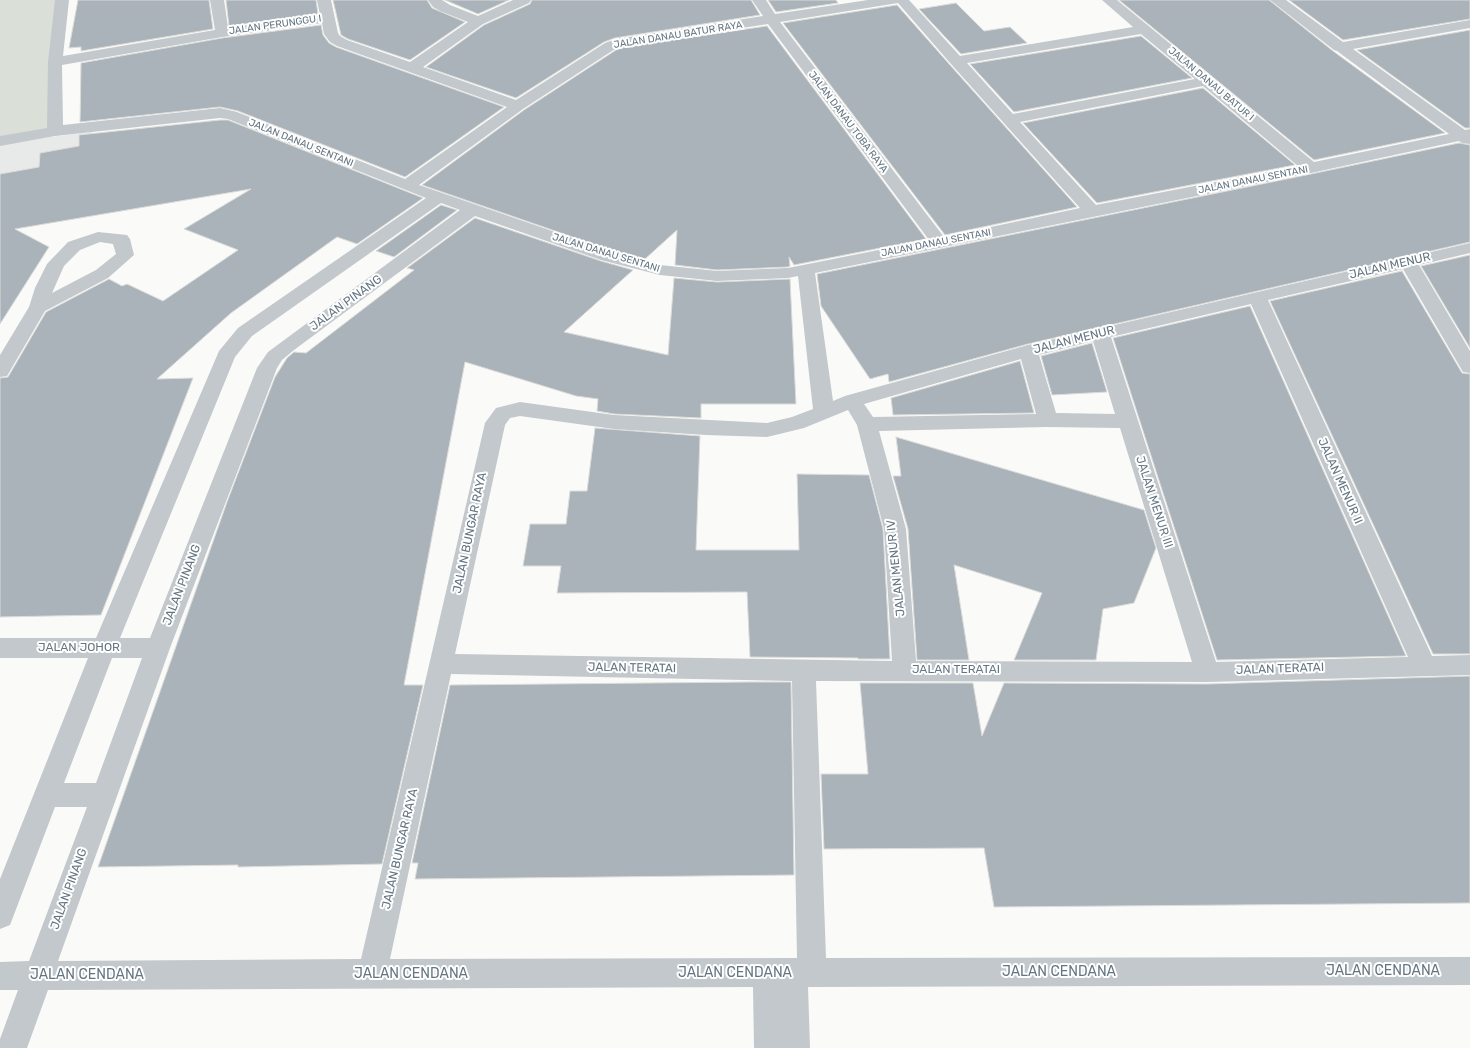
<!DOCTYPE html>
<html>
<head>
<meta charset="utf-8">
<style>
  body { margin:0 }
  canvas { display:block; background:#fafaf8 }
</style>
</head>
<body>
<canvas width="1470" height="1048"></canvas>
<script>
const g = document.querySelector('canvas').getContext('2d');
g.lineJoin = 'round';
function fill(path, color) { g.fillStyle = color; g.fill(path, 'evenodd'); }
const toPath = rows => new Path2D(rows.map(r => 'M' + r).join(''));
function trace(path, color, width, dash) { g.strokeStyle = color; g.lineWidth = width; g.lineCap = dash ? 'butt' : 'round'; g.setLineDash(dash || []); g.stroke(path); }
function drawText(font, color, halo, rows, align = 'center') {
  g.font = font + ' Rubik,sans-serif'; g.lineWidth = 4; g.setLineDash([]); g.textBaseline = 'middle'; g.strokeStyle = halo; g.fillStyle = color; for (const [text, x, y, turn = 0] of rows) {
    g.save(); g.translate(x, y); g.rotate((+turn || 0) * Math.PI / 180); g.textAlign = isNaN(turn) ? turn : align; if (halo) g.strokeText(text, 0, 0); g.fillText(text, 0, 0); g.restore();
  }
}
fill(toPath([
  [92,132,87,179,0,195,0,143]
]), '#e8e9e9');
fill(toPath([
  [0,0,59,0,60,135,0,143]
]), '#dadfd7');
const building = toPath([
  [78,0,209,0,213,29,81,51,81,47,69,48,78,0],
  [226,0,316,0,318,14,229,26,226,0],
  [333,0,427,0,432,8,465,22,410,60,348,39,341,35,333,0],
  [445,0,509,0,478,14,445,0],
  [532,0,751,0,760,15,615,38,604,42,516,98,426,67,484,25,530,4,532,0],
  [768,0,836,0,838,3,776,12,768,0],
  [1119,0,1269,0,1333,51,1445,133,1314,160,1119,0],
  [1289,0,1470,0,1470,19,1343,40,1289,0],
  [956,3,984,31,1010,27,1027,43,961,54,919,9,956,3],
  [897,5,950,65,1077,207,945,235,783,23,897,5],
  [321,25,323,35,329,43,336,47,504,107,405,177,238,111,220,107,80,122,81,63,222,38,321,25],
  [767,26,926,239,794,265,789,257,790,266,788,267,717,270,675,265,677,230,645,259,613,251,422,185,524,110,616,50,624,47,767,26],
  [1470,30,1470,128,1465,128,1357,50,1470,30],
  [1141,36,1192,78,1014,112,970,64,1141,36],
  [1203,88,1295,165,1097,203,1023,123,1203,88],
  [220,120,228,120,423,198,357,244,337,237,231,313,157,379,193,378,101,615,0,617,0,378,8,377,46,312,109,279,122,286,127,284,163,301,238,250,184,229,251,189,15,229,49,247,0,324,0,174,39,167,40,153,79,146,79,135,220,120],
  [1459,143,1470,145,1470,242,1028,344,889,382,888,374,870,379,821,306,817,274,1311,174,1459,143],
  [441,205,457,210,394,257,376,251,441,205],
  [475,218,601,261,633,270,564,332,668,355,674,278,717,282,790,279,796,404,701,404,701,418,614,414,597,411,598,399,576,396,465,362,404,685,423,685,382,864,238,867,238,865,98,867,227,502,275,377,287,358,294,352,306,353,414,270,407,268,475,218],
  [1470,255,1470,348,1421,266,1470,255],
  [1402,271,1462,373,1470,374,1470,654,1433,654,1270,301,1402,271],
  [1250,306,1406,656,1217,660,1113,338,1250,306],
  [1092,343,1107,392,1052,395,1041,356,1092,343],
  [1020,361,1034,413,893,415,891,398,1020,361],
  [595,428,700,436,696,550,799,550,797,474,869,475,883,529,890,659,858,659,858,658,750,657,747,592,557,593,561,566,523,566,530,524,566,524,570,491,587,491,595,428],
  [896,437,1144,510,1156,548,1134,603,1103,609,1096,660,1014,660,1042,593,954,565,969,660,917,660,908,529,893,476,901,476,896,437],
  [1470,676,1470,903,994,907,984,848,824,849,821,774,868,774,860,683,973,683,982,736,1004,683,1207,684,1470,676],
  [749,682,791,682,794,875,415,879,418,863,412,863,450,685,749,682]
]);
fill(building, '#aab3b9');
trace(building, '#dcdcda', 1);
fill(toPath([
  [55,0,69,0,63,56,215,30,210,0,224,0,228,28,320,15,317,0,331,0,338,33,340,36,347,40,410,62,468,22,440,11,433,7,428,0,442,0,450,5,478,16,513,0,531,0,529,3,483,24,423,67,516,100,605,43,616,39,763,16,752,0,766,0,775,14,868,0,909,0,960,56,1133,27,1102,0,1117,0,1314,162,1449,134,1337,51,1334,50,1270,0,1286,0,1343,42,1470,20,1470,28,1353,49,1465,130,1470,129,1470,144,1462,143,1459,141,1311,173,815,273,833,401,845,396,1028,345,1470,243,1470,253,1419,265,1470,351,1470,373,1463,372,1403,269,1268,300,1432,656,1470,655,1470,675,1207,682,816,681,826,958,1470,957,1470,985,808,987,810,1048,754,1048,753,987,48,990,27,1048,0,1048,0,1039,18,990,0,990,0,962,29,961,87,807,55,807,10,925,0,929,0,879,88,658,0,658,0,638,96,638,219,351,238,328,426,198,228,119,220,118,55,136,0,146,0,136,47,128,48,62,55,0],
  [898,3,951,64,1080,208,944,237,780,22,898,3],
  [322,23,324,34,330,42,337,46,507,107,405,179,237,112,220,108,63,125,62,65,222,37,322,23],
  [768,24,929,240,788,268,717,271,660,265,613,252,419,185,523,109,615,49,624,46,768,24],
  [1141,34,1195,79,1013,114,967,63,1141,34],
  [1203,86,1298,166,1096,205,1020,122,1203,86],
  [441,203,460,210,268,352,257,368,150,638,120,638,235,357,252,336,441,203],
  [475,216,601,260,660,275,717,281,788,278,798,276,813,409,792,417,767,423,614,415,520,402,496,408,485,423,361,959,58,961,170,648,277,368,282,360,294,350,475,216],
  [1251,304,1408,657,1216,662,1111,337,1251,304],
  [1093,341,1115,414,1056,413,1039,355,1093,341],
  [1021,359,1036,414,873,417,864,404,1021,359],
  [848,410,857,425,884,529,892,661,455,654,505,425,510,418,520,416,614,429,706,435,767,437,804,428,848,410],
  [1046,427,1120,428,1192,662,916,661,906,529,879,431,1046,427],
  [112,658,142,658,96,783,64,783,112,658],
  [451,674,792,681,797,958,390,959,451,674],
  [98,232,127,235,130,239,134,255,108,278,45,311,7,376,0,377,0,355,29,307,35,288,47,264,68,242,98,232],
  [100,242,113,244,116,254,96,270,52,293,64,266,80,250,100,242]
]), '#c3c8cc');
drawText('10px', '#657683', '#fff', [
  ["JALAN PERUNGGU I",275,25,-8],
  ["JALAN DANAU BATUR RAYA",678,35,-9],
  ["JALAN DANAU BATUR I",1211,84,40],
  ["JALAN DANAU TOBA RAYA",848,122,53],
  ["JALAN DANAU SENTANI",301,143,22],
  ["JALAN DANAU SENTANI",1253,180,-11],
  ["JALAN DANAU SENTANI",936,243,-11],
  ["JALAN DANAU SENTANI",606,253,17]
]);
drawText('12px', '#657683', '#fff', [
  ["JALAN MENUR",1390,266,-13],
  ["JALAN PINANG",346,303,-36],
  ["JALAN MENUR",1074,340,-14],
  ["JALAN MENUR II",1340,481,66],
  ["JALAN MENUR III",1154,502,72],
  ["JALAN BUNGAR RAYA",470,533,-78],
  ["JALAN MENUR IV",896,568,-96],
  ["JALAN PINANG",182,585,-69],
  ["JALAN JOHOR",79,648],
  ["JALAN TERATAI",632,668,1],
  ["JALAN TERATAI",1280,669,-2],
  ["JALAN TERATAI",956,670],
  ["JALAN BUNGAR RAYA",400,849,-77],
  ["JALAN PINANG",69,889,-70]
]);
drawText('14px', '#657683', '#fff', [
  ["JALAN CENDANA",1383,971],
  ["JALAN CENDANA",1059,972],
  ["JALAN CENDANA",735,973],
  ["JALAN CENDANA",411,974],
  ["JALAN CENDANA",87,975]
]);
</script>
</body>
</html>
